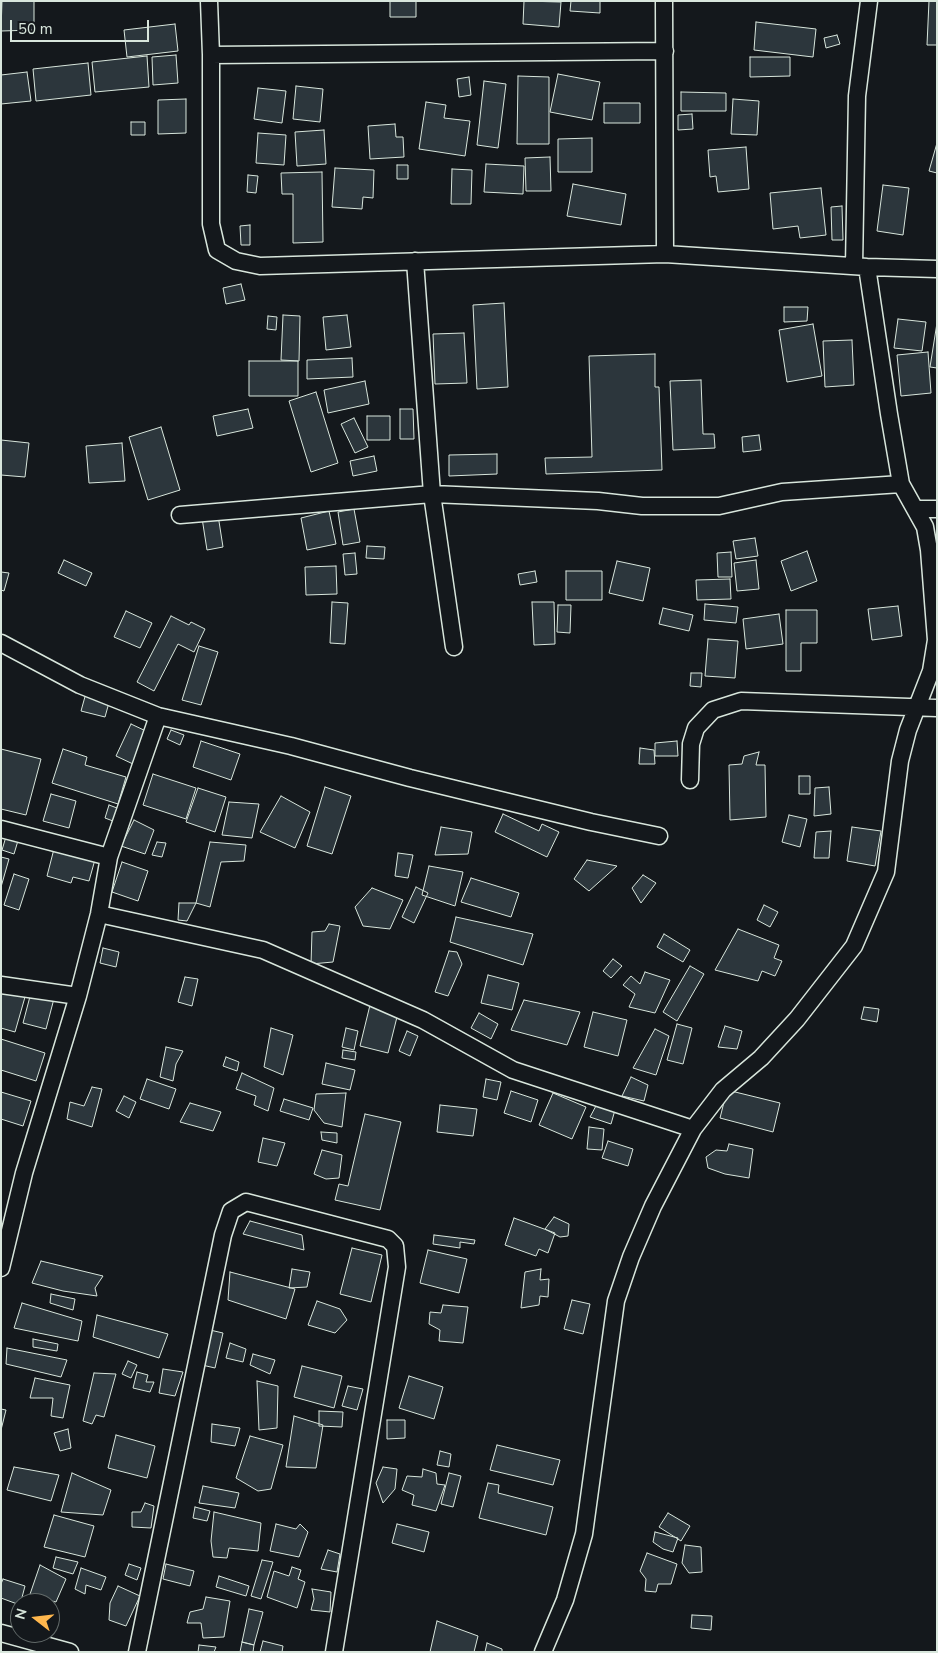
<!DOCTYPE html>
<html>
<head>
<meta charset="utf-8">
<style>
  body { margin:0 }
  #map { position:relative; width:938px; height:1653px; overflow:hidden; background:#14181c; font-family:"Nunito Sans",sans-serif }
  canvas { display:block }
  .frame { position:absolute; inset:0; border:2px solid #d8e6dc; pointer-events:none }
  .north { position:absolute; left:10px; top:1593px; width:50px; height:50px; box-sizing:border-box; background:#14181c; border:1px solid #626a69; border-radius:50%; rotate:286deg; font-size:14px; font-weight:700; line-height:20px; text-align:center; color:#d8e6dc }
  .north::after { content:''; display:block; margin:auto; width:18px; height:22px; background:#ffb74d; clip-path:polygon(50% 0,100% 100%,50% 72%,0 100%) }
  .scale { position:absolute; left:10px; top:20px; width:139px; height:22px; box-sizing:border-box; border:2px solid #d8e6dc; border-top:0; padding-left:6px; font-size:15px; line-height:18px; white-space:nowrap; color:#d8e6dc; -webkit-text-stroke:4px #14181c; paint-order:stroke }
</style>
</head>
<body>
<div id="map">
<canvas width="938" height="1653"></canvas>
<div class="frame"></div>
<div class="north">N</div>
<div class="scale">50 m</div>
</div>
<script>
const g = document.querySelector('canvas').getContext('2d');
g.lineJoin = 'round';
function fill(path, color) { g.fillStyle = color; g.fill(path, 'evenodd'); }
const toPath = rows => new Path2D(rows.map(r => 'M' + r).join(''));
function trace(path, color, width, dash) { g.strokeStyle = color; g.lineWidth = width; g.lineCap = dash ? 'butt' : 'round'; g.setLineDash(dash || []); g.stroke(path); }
const building = toPath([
  [2,1,34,1,34,30,1,31,2,1],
  [390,1,416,1,416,17,390,17,390,1],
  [524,1,561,2,559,27,523,24,524,1],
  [571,1,600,1,600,13,570,11,571,1],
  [929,1,937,1,937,45,927,45,929,1],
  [756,22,816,29,813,57,754,50,756,22],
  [175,24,178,51,127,57,124,30,175,24],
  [837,35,840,44,826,48,824,38,837,35],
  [176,55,178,83,153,85,152,57,176,55],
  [147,56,149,87,95,92,92,62,147,56],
  [750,57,790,57,790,76,750,77,750,57],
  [88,63,91,95,36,101,33,69,88,63],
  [27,72,31,101,1,104,1,75,27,72],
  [558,74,600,82,592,120,550,112,558,74],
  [518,76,549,77,549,144,517,144,518,76],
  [469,77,471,95,459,97,457,79,469,77],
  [484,81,506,84,498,148,477,145,484,81],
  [296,86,323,89,320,122,293,119,296,86],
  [258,88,286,91,282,123,254,119,258,88],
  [681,92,726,93,726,111,681,111,681,92],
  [186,99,186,133,158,134,158,100,186,99],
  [733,99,759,101,757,135,731,134,733,99],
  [426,102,446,105,444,118,470,121,465,156,419,149,426,102],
  [604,103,640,103,640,123,604,123,604,103],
  [692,114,693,129,678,130,678,115,692,114],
  [131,122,145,122,145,135,131,135,131,122],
  [395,124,396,137,403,137,404,157,370,159,368,126,395,124],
  [324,130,326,164,297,166,295,132,324,130],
  [258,133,286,135,284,165,256,163,258,133],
  [592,138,592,172,558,172,558,139,592,138],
  [937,143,937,173,929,171,937,143],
  [746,147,749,189,718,192,716,176,710,177,708,150,746,147],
  [550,157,551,191,526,191,525,158,550,157],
  [486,164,524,166,523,194,484,192,486,164],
  [397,165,408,165,408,179,397,179,397,165],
  [335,168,374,170,373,198,363,197,362,209,332,207,335,168],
  [452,169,472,170,471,204,451,204,452,169],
  [322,172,323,242,293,243,293,194,282,194,281,173,322,172],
  [248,175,258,176,256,193,247,192,248,175],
  [573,184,626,194,621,225,567,216,573,184],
  [883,185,909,188,903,235,877,231,883,185],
  [821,188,826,235,800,238,798,226,773,229,770,193,821,188],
  [842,206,843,240,832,240,831,207,842,206],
  [250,225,250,245,241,245,240,226,250,225],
  [241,284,245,300,226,304,223,288,241,284],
  [504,303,508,387,477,389,473,305,504,303],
  [784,307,808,307,807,321,784,322,784,307],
  [283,315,300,316,299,361,281,360,283,315],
  [347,315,351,347,326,350,323,317,347,315],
  [268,316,277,317,276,330,267,329,268,316],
  [898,319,926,322,922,351,894,348,898,319],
  [937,323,937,368,930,367,937,323],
  [813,324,822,376,787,382,779,330,813,324],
  [464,333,467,383,435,384,433,334,464,333],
  [852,340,854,385,825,387,823,341,852,340],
  [928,352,931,393,901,396,897,355,928,352],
  [655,354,655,387,659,387,662,470,546,474,545,458,592,457,589,356,655,354],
  [352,358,353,377,307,379,307,360,352,358],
  [249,361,298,361,298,396,249,396,249,361],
  [701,380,703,434,714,434,715,448,673,450,670,381,701,380],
  [365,381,369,404,328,413,324,390,365,381],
  [316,392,338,463,311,472,289,401,316,392],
  [248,409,253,428,217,436,213,416,248,409],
  [400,409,413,409,414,439,400,439,400,409],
  [367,416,390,416,390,440,367,440,367,416],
  [354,418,368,447,355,453,341,424,354,418],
  [161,427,180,490,148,500,129,437,161,427],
  [759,435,761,450,743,452,742,437,759,435],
  [1,440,29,443,25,477,1,475,1,440],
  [122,443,125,481,89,483,86,446,122,443],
  [497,454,497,474,449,476,449,455,497,454],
  [374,456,377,471,353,476,350,461,374,456],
  [354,509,360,542,343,545,338,512,354,509],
  [329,511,336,544,307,550,301,518,329,511],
  [218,515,223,547,207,550,202,518,218,515],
  [755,538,758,556,736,559,733,541,755,538],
  [367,546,385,547,384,559,366,558,367,546],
  [807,551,817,581,791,591,781,561,807,551],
  [731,552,732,577,718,577,717,553,731,552],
  [355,553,357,574,345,575,343,554,355,553],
  [64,560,92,573,86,586,58,573,64,560],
  [756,560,759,589,737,591,734,563,756,560],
  [617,561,650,568,643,601,609,593,617,561],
  [336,566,337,594,306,595,305,567,336,566],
  [535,571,537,582,520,585,518,574,535,571],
  [566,571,602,571,602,600,566,600,566,571],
  [1,572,9,573,4,591,1,590,1,572],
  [730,579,731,599,697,600,696,580,730,579],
  [332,602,348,603,345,644,330,643,332,602],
  [532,602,554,602,555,644,534,645,532,602],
  [705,604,738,607,736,623,704,620,705,604],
  [558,605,571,605,570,633,557,632,558,605],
  [898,606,902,636,872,640,868,609,898,606],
  [663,608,693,615,689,631,659,624,663,608],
  [786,610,817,610,817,643,801,643,801,671,786,671,786,610],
  [126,611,152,623,140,648,114,637,126,611],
  [779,614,783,644,746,649,743,619,779,614],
  [171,616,189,625,191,622,205,629,194,652,178,644,154,691,137,682,171,616],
  [708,639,738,641,735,678,705,676,708,639],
  [199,646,218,652,201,705,182,700,199,646],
  [691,673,702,673,701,687,690,686,691,673],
  [86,693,110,699,105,717,81,711,86,693],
  [131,724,148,732,133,764,116,756,131,724],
  [171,730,184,735,180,745,167,739,171,730],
  [201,741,240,754,231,780,193,767,201,741],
  [677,741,678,756,655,756,655,743,677,741],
  [640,748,654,750,655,764,639,764,640,748],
  [1,749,41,759,26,815,1,809,1,749],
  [63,749,87,757,85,765,126,777,118,804,52,783,63,749],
  [759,752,756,765,765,765,766,817,730,820,729,765,742,764,744,756,759,752],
  [153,774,196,788,186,819,143,805,153,774],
  [799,776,810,776,810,794,799,794,799,776],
  [325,787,351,796,332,854,307,846,325,787],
  [829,787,831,814,814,816,815,788,829,787],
  [198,788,226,797,215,832,186,822,198,788],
  [51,794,76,801,69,828,43,821,51,794],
  [281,796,310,812,295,848,260,832,281,796],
  [229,802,259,804,252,838,222,835,229,802],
  [109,805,117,808,113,821,105,818,109,805],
  [503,814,539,831,542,824,559,832,547,857,495,832,503,814],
  [789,815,807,819,800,847,782,842,789,815],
  [134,820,154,830,145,854,121,846,134,820],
  [441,827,472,832,468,854,435,855,441,827],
  [852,827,881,831,875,866,847,861,852,827],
  [8,830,20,834,14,854,2,850,8,830],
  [831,831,829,858,814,858,816,832,831,831],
  [157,842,166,843,162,857,152,855,157,842],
  [210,842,246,845,244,861,221,862,210,907,196,903,210,842],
  [55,845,96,856,89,881,73,877,71,883,47,876,55,845],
  [398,853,413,855,408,878,395,876,398,853],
  [1,857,9,859,1,887,1,857],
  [587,860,617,866,589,891,574,879,587,860],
  [122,862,148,871,138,901,112,892,122,862],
  [429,866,463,872,455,906,422,895,429,866],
  [14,874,29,879,19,910,4,905,14,874],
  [643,875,656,883,641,903,632,888,643,875],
  [471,878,519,893,511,917,461,902,471,878],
  [416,887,428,893,414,923,402,917,416,887],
  [372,888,403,900,390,929,363,926,355,907,372,888],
  [179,903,196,903,187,921,178,920,179,903],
  [764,905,778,912,770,927,757,920,764,905],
  [456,917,533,934,523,965,450,942,456,917],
  [329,924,340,926,333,962,311,964,312,932,325,931,329,924],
  [738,929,779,945,774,958,782,961,775,976,762,971,758,981,715,970,738,929],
  [664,934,690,950,683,962,657,947,664,934],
  [103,948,119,952,116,967,100,963,103,948],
  [449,951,457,952,462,964,448,996,435,992,449,951],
  [613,959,622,966,611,978,603,971,613,959],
  [690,966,704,974,677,1021,663,1012,690,966],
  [645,972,670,980,655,1013,629,1007,635,994,623,985,631,976,640,984,645,972],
  [488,975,519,983,512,1010,481,1003,488,975],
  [185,977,198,979,192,1006,178,1002,185,977],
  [33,985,56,991,46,1029,23,1023,33,985],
  [1,991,25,997,15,1032,1,1028,1,991],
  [524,1000,580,1012,567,1045,511,1030,524,1000],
  [371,1001,399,1009,388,1053,360,1046,371,1001],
  [864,1007,879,1009,877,1022,861,1019,864,1007],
  [593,1012,627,1020,618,1056,584,1047,593,1012],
  [479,1013,498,1024,491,1039,471,1028,479,1013],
  [677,1024,692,1028,683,1064,667,1060,677,1024],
  [725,1026,742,1031,737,1049,718,1047,725,1026],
  [271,1028,293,1035,283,1075,264,1067,271,1028],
  [346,1028,358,1031,354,1050,342,1047,346,1028],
  [655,1029,669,1036,656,1075,633,1068,655,1029],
  [407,1031,418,1036,410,1056,399,1051,407,1031],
  [1,1039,45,1053,36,1081,1,1070,1,1039],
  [166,1047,183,1051,176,1064,173,1081,160,1077,166,1047],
  [343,1050,356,1052,355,1060,342,1058,343,1050],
  [226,1057,239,1062,237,1071,223,1066,226,1057],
  [326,1063,355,1070,350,1090,322,1084,326,1063],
  [242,1073,274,1088,268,1111,254,1105,256,1096,236,1089,242,1073],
  [631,1077,648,1085,644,1101,622,1096,631,1077],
  [147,1079,176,1089,169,1109,140,1099,147,1079],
  [486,1079,501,1082,497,1100,483,1097,486,1079],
  [92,1087,102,1089,92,1127,67,1119,70,1102,84,1106,92,1087],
  [727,1090,780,1103,773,1132,720,1118,727,1090],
  [511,1091,538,1100,531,1122,504,1113,511,1091],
  [1,1092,31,1101,23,1126,1,1119,1,1092],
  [346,1093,342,1127,324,1123,314,1110,316,1094,346,1093],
  [553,1093,586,1107,572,1139,539,1125,553,1093],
  [124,1096,136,1102,129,1118,116,1111,124,1096],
  [284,1099,313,1108,309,1120,280,1111,284,1099],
  [190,1103,221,1112,213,1131,180,1122,190,1103],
  [597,1104,615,1110,611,1124,590,1117,597,1104],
  [440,1105,477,1109,473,1136,437,1132,440,1105],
  [365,1114,401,1122,380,1210,335,1200,339,1184,348,1186,365,1114],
  [589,1127,604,1129,602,1150,587,1149,589,1127],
  [321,1132,337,1133,337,1143,322,1140,321,1132],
  [263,1138,285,1143,277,1166,258,1162,263,1138],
  [608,1141,633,1149,628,1166,602,1158,608,1141],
  [729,1144,753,1149,749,1178,725,1174,708,1168,706,1157,716,1150,727,1151,729,1144],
  [322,1150,342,1155,339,1178,326,1179,314,1174,322,1150],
  [554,1217,569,1224,568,1236,560,1237,545,1229,554,1217],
  [514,1218,555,1233,548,1253,539,1249,536,1256,505,1245,514,1218],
  [250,1221,302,1235,304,1250,243,1234,250,1221],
  [434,1235,475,1240,474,1244,460,1242,460,1248,433,1244,434,1235],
  [352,1248,382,1255,371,1302,340,1294,352,1248],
  [428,1250,467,1259,459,1293,420,1283,428,1250],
  [41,1261,103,1276,95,1288,97,1296,63,1291,32,1283,41,1261],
  [292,1269,310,1272,307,1287,289,1288,292,1269],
  [541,1269,540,1280,549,1279,548,1297,540,1296,539,1305,521,1308,525,1272,541,1269],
  [230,1272,295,1289,286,1319,228,1300,230,1272],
  [51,1294,75,1299,73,1310,50,1303,51,1294],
  [572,1300,590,1304,583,1334,564,1329,572,1300],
  [317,1301,340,1309,347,1320,335,1333,308,1325,317,1301],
  [22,1303,82,1321,78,1341,14,1328,22,1303],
  [443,1305,468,1307,463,1343,439,1341,440,1330,429,1324,430,1312,441,1313,443,1305],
  [97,1315,168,1334,159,1358,93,1337,97,1315],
  [210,1330,223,1333,215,1368,202,1365,210,1330],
  [33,1339,58,1344,57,1351,33,1347,33,1339],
  [230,1343,246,1349,243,1362,226,1358,230,1343],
  [7,1348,67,1360,61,1377,6,1364,7,1348],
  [253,1354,275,1360,270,1374,250,1365,253,1354],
  [128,1361,137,1365,131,1378,122,1374,128,1361],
  [302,1366,342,1376,334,1408,294,1397,302,1366],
  [163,1369,183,1372,175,1396,159,1393,163,1369],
  [137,1372,148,1375,146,1382,154,1382,150,1392,133,1388,137,1372],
  [94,1373,116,1374,104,1417,96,1415,92,1424,83,1421,94,1373],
  [409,1376,443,1387,434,1419,399,1408,409,1376],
  [35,1378,70,1385,63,1418,51,1416,53,1398,30,1398,35,1378],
  [257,1381,278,1386,277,1428,259,1430,257,1381],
  [348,1386,363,1389,357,1410,342,1406,348,1386],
  [1,1409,6,1410,1,1430,1,1409],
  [319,1411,343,1412,342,1427,319,1426,319,1411],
  [294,1416,323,1425,316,1468,286,1467,294,1416],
  [387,1420,405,1420,405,1438,387,1439,387,1420],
  [212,1424,240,1428,235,1446,211,1442,212,1424],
  [68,1429,71,1448,60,1451,54,1433,68,1429],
  [116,1435,155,1446,147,1478,108,1468,116,1435],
  [250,1436,283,1445,271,1489,258,1491,236,1478,250,1436],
  [497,1445,560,1460,553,1485,490,1470,497,1445],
  [440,1451,451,1454,449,1467,437,1465,440,1451],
  [14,1467,59,1475,51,1501,7,1490,14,1467],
  [383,1467,397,1469,395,1489,383,1503,376,1483,383,1467],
  [423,1469,436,1473,437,1484,445,1485,436,1511,412,1505,414,1495,402,1490,407,1476,422,1477,423,1469],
  [72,1473,111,1490,103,1515,61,1512,72,1473],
  [449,1473,461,1476,453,1507,441,1504,449,1473],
  [488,1483,499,1485,498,1493,553,1507,546,1535,479,1518,488,1483],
  [203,1486,239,1493,235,1508,199,1503,203,1486],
  [145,1503,154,1506,151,1528,132,1527,132,1512,141,1512,145,1503],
  [195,1507,210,1511,207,1521,193,1518,195,1507],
  [214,1512,261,1523,258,1551,229,1548,227,1558,213,1557,211,1541,214,1512],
  [668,1513,690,1526,681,1541,659,1527,668,1513],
  [54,1515,94,1526,85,1557,44,1547,54,1515],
  [276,1524,296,1529,300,1524,308,1532,299,1557,270,1551,276,1524],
  [397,1524,429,1532,424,1552,392,1543,397,1524],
  [655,1532,678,1538,673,1552,663,1549,653,1542,655,1532],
  [685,1545,701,1547,702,1572,689,1573,682,1563,685,1545],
  [328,1550,340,1554,337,1572,321,1569,328,1550],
  [647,1553,677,1564,671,1584,658,1584,656,1592,645,1591,646,1579,640,1571,647,1553],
  [56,1557,78,1562,73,1574,53,1568,56,1557],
  [262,1560,273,1562,261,1599,251,1596,262,1560],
  [129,1564,141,1568,137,1580,125,1575,129,1564],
  [166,1564,194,1571,190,1586,163,1579,166,1564],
  [40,1565,66,1579,56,1602,44,1599,44,1603,27,1603,40,1565],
  [292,1567,301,1570,298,1579,305,1582,297,1608,267,1597,274,1571,289,1576,292,1567],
  [81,1568,106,1577,101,1590,86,1585,85,1594,75,1589,81,1568],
  [219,1576,249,1586,246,1596,216,1587,219,1576],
  [3,1579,25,1586,20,1605,1,1598,1,1584,3,1579],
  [118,1586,140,1596,126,1626,109,1620,110,1603,118,1586],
  [312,1589,331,1592,330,1612,311,1610,314,1599,312,1589],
  [206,1597,230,1601,224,1637,203,1638,201,1623,187,1623,190,1612,203,1609,206,1597],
  [249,1609,263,1612,254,1645,242,1642,249,1609],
  [692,1615,712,1616,711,1630,691,1628,692,1615],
  [437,1621,478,1636,474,1652,430,1652,437,1621],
  [263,1641,283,1646,282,1652,260,1652,263,1641],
  [242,1642,254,1645,253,1652,240,1652,242,1642],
  [487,1643,502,1649,502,1652,485,1652,487,1643],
  [199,1645,216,1647,214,1652,198,1652,199,1645]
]);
fill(building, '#2c363c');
trace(building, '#d8e6dc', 1);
const minor = toPath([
  [209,1,211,55,211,224,217,250,236,261,260,266,665,254,867,267,937,269],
  [664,1,665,254],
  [211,55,665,51],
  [415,261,432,494,454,647],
  [854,266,857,96,869,1],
  [916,509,937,509],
  [180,515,432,494,598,501,642,506,719,506,782,492,901,484],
  [1,643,80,685,158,716,291,746,410,778,591,822,659,836],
  [690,780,691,744,696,728,713,710,741,701,937,708],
  [1,829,109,857],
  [99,914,263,950,423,1020,513,1070,693,1129],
  [1,985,78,996],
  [1,1268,24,1173,78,996,99,914,109,857,158,716],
  [1,1633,70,1652],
  [137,1652,223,1235,231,1211,246,1202,388,1239,395,1246,397,1267,334,1652],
  [543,1652,565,1600,584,1534,616,1301,631,1257,653,1206,693,1129,723,1090,761,1058,797,1019,854,946,886,872,900,761,908,730,931,671,936,640,929,550,925,527,901,484,889,414,867,267]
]);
trace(minor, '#d8e6dc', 19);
trace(minor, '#14181c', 16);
</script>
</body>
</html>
